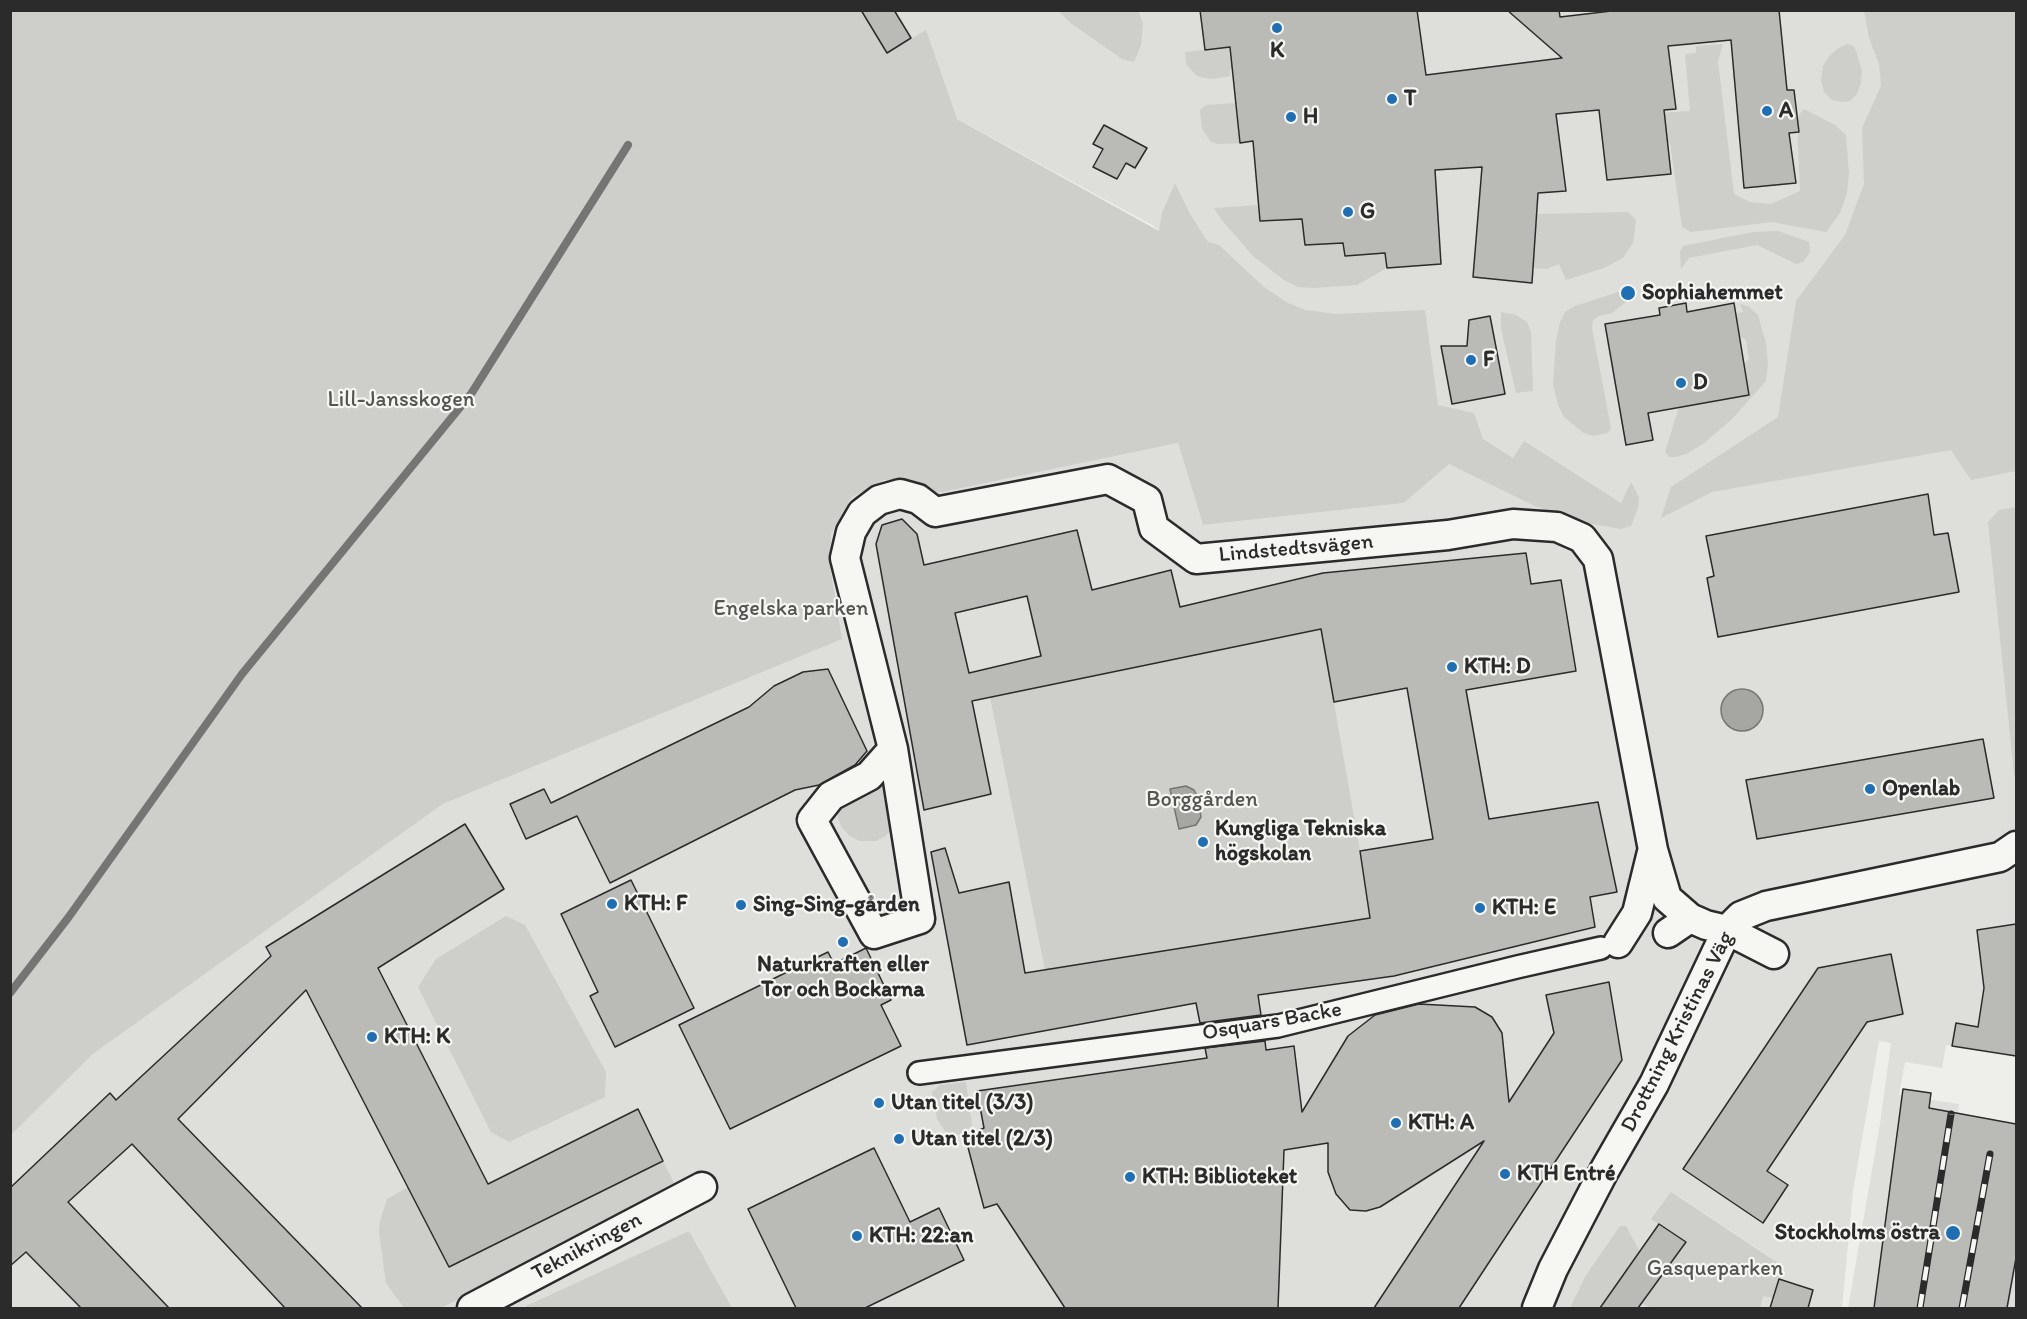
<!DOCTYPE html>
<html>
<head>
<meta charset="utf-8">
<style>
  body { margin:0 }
  #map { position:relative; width:2027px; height:1319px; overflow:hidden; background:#eeeeea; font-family:Itim,sans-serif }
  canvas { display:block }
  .frame { position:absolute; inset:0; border:12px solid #2b2b2b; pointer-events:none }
</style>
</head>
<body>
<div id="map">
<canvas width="2027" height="1319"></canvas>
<div class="frame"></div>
</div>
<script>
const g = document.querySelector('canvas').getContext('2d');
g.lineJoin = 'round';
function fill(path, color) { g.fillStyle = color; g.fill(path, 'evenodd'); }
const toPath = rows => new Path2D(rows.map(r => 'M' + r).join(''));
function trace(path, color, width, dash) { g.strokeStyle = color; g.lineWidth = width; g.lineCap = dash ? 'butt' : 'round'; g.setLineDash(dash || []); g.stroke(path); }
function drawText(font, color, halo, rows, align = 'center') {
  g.font = font + ' Itim,sans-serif'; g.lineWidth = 4.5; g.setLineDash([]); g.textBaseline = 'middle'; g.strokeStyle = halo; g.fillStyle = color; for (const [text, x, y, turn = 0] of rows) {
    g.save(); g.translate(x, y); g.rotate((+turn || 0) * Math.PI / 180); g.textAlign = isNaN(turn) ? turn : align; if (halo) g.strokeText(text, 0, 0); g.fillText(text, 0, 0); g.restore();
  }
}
fill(toPath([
  [818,11,2016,11,2016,1012,2006,1013,2008,1024,1978,1027,1974,1050,1946,1045,1942,1068,1905,1062,1899,1095,1959,1104,1954,1136,2016,1146,2016,1308,1848,1308,1880,1124,1891,1043,1879,1041,1853,1191,1842,1308,11,1308,11,1135,93,1054,443,804,841,639,830,566,830,549,831,534,851,498,884,480,919,482,938,493,1178,443,1203,525,1404,503,1473,442,1321,355,1152,225,858,65]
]), '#dededb');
fill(toPath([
  [861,10,887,53,926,30,957,119,1159,231,1162,213,1175,183,1190,214,1208,242,1219,245,1264,287,1288,303,1306,310,1335,314,1425,310,1438,405,1474,413,1483,439,1513,458,1524,441,1621,503,1631,482,1639,497,1638,508,1631,526,1621,529,1581,522,1535,506,1449,464,1404,503,1203,525,1178,443,938,493,919,482,884,480,851,498,831,534,830,566,842,639,443,804,93,1054,11,1135,11,11],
  [1058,11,1138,11,1143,23,1141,45,1134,62,1122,59,1072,24],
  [1864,11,2016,11,2016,471,1971,480,1951,450,1712,492,1661,518,1671,487,1778,417,1796,301,1845,235,1864,184,1862,128,1881,86,1879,64,1869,38],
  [1723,44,1718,61,1734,194,1750,202,1771,204,1800,191,1797,123,1799,115,1804,109,1835,125,1846,135,1849,173,1847,193,1840,213,1826,232,1772,222,1691,232,1682,227,1670,143,1663,143,1659,113,1690,111,1685,54,1696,53,1696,46],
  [1847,44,1853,46,1856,50,1862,71,1861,83,1857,94,1850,101,1842,102,1832,100,1824,92,1821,80,1823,66,1830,55,1839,48],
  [1250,45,1252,67,1230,69,1230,76,1212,79,1204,78,1197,76,1186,64,1185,52],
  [1235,103,1240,143,1218,144,1211,142,1202,129,1200,110,1206,105],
  [1259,205,1261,221,1302,219,1305,245,1343,243,1345,256,1385,253,1387,268,1357,285,1314,288,1298,287,1284,280,1253,256,1221,219,1214,208],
  [1628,212,1636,220,1633,243,1623,258,1604,268,1566,280,1559,264,1547,269,1533,268,1537,214],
  [1778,231,1809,242,1810,252,1803,262,1796,264,1757,245,1689,258,1681,269,1680,252,1683,246,1753,232],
  [1618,292,1623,294,1627,301,1612,313,1599,316,1593,320,1592,328,1611,428,1608,433,1593,436,1584,433,1575,426,1564,417,1558,405,1553,384,1556,341,1560,322,1565,312,1575,306],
  [1740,304,1748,306,1758,315,1766,343,1768,364,1766,381,1732,419,1703,444,1688,453,1676,457,1669,457,1665,452,1679,407,1749,394,1744,364,1749,359,1746,340,1740,336,1736,313,1743,312],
  [1501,312,1516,315,1527,322,1531,332,1533,391,1516,393,1501,329],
  [2016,507,2016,777,2014,774,1988,522,1999,510],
  [1321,629,1360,851,1370,918,1045,970,990,697],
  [872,782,882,786,889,791,892,829,885,836,876,841,860,841,850,836,842,828,838,818,838,808],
  [506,916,525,925,606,1072,605,1097,509,1142,491,1132,418,987,436,959],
  [966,1082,972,1125,965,1132,953,1137,946,1133,937,1119,932,1092,940,1085],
  [663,1161,676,1187,441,1308,404,1308,386,1283,379,1232,380,1221,387,1199,408,1187,449,1267],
  [1671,1192,1782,1266,1773,1298,1763,1296,1760,1308,1650,1308,1642,1303,1685,1243,1651,1219],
  [1620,1226,1626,1226,1640,1252,1600,1308,1570,1308,1586,1275],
  [689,1231,732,1308,528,1308,526,1306]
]), '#cececa');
const water = toPath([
  '1721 710a21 21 0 1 1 42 0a21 21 0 1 1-42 0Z',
  [1186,786,1194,790,1198,797,1201,817,1196,825,1179,829,1170,789,1186,786]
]);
fill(water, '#a6a6a3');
trace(water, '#757573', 1.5);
trace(toPath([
  [10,993,68,918,242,674,471,394,628,145]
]), '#757573', 8);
const building = toPath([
  [861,10,894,10,911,38,887,53,861,10],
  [1200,10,1417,10,1426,75,1562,58,1507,10,1559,10,1560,17,1620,10,1779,10,1787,90,1794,90,1799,132,1789,133,1796,183,1744,188,1731,40,1668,46,1676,109,1664,110,1671,174,1607,180,1599,110,1556,114,1566,191,1538,193,1532,283,1473,277,1482,167,1435,170,1441,264,1387,268,1385,253,1345,256,1343,243,1305,245,1302,219,1260,221,1253,141,1240,143,1230,47,1205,50,1200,10],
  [1104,125,1147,148,1135,168,1126,163,1117,179,1093,167,1103,149,1093,144,1104,125],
  [1686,303,1687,312,1734,303,1749,395,1648,413,1653,440,1626,445,1605,324,1660,315,1659,308,1686,303],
  [1490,316,1505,394,1452,404,1441,346,1467,346,1469,320,1490,316],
  [1928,494,1934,535,1948,533,1959,592,1718,637,1707,578,1714,576,1706,536,1928,494],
  [902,519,917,534,924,565,1077,530,1092,590,1171,570,1180,607,1323,573,1526,553,1531,584,1561,580,1576,671,1466,690,1489,819,1598,802,1617,892,1590,897,1595,927,1394,976,1258,995,1261,1015,1200,1023,1196,1003,967,1045,931,852,945,848,959,893,1009,882,1025,973,1370,918,1360,851,1433,839,1407,688,1334,702,1321,629,972,701,991,794,924,810,876,544,882,525,902,519],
  [1027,596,1041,656,969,673,955,613,1027,596],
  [828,669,867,751,855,765,819,785,795,790,610,883,577,816,526,839,510,804,544,789,551,803,749,707,774,686,803,672,828,669],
  [1983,739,1994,798,1757,839,1746,780,1983,739],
  [465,824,504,889,378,968,488,1184,638,1109,663,1161,449,1267,306,990,178,1119,362,1308,285,1308,132,1144,68,1202,169,1308,81,1308,26,1252,10,1266,10,1188,110,1093,116,1100,271,956,266,947,465,824],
  [631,880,694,1008,615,1047,590,996,598,992,561,914,631,880],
  [2016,924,2016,1056,1952,1046,1956,1023,1978,1027,1984,988,1977,930,2016,924],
  [866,948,891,1000,881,1005,901,1046,730,1129,679,1025,828,952,834,964,866,948],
  [1891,954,1903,1014,1867,1022,1767,1171,1788,1185,1763,1223,1683,1169,1818,968,1891,954],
  [1609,982,1622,1060,1459,1308,1374,1308,1484,1141,1380,1207,1366,1211,1350,1210,1336,1194,1328,1172,1328,1143,1284,1150,1278,1308,1065,1308,997,1204,984,1208,965,1136,984,1128,977,1091,1207,1058,1205,1048,1265,1041,1266,1050,1294,1046,1302,1112,1348,1036,1375,1015,1419,1004,1475,1007,1492,1017,1502,1033,1509,1102,1554,1033,1546,995,1609,982],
  [1903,1089,1931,1093,1929,1108,2016,1124,2016,1258,2007,1308,1874,1308,1903,1089],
  [874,1148,910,1222,939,1208,964,1260,865,1308,796,1308,748,1209,874,1148],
  [1659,1224,1686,1242,1638,1308,1600,1308,1659,1224],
  [1779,1279,1813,1290,1808,1308,1770,1308,1779,1279]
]);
fill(building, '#babab7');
trace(building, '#2b2b2b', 1.5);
const pedestrian = toPath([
  [919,1073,1278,1026,1517,967,1601,948]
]);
const minor = toPath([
  [893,749,869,776,831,796,812,820,874,934,920,919,893,749,845,558,851,532,862,513,879,500,900,494,918,499,935,512,1108,479,1147,500,1154,528,1196,559,1448,535,1513,524,1557,527,1582,538,1598,559,1653,850,1667,898,1690,918,1706,925,1727,930,1774,954],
  [1668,933,1690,918],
  [1618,943,1637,913,1652,852],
  [472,1308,702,1187],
  [1537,1308,1553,1269,1604,1171,1654,1084,1727,930,1741,916,1766,906,2000,857,2016,846]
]);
trace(pedestrian, '#2b2b2b', 26);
trace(minor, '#2b2b2b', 33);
trace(pedestrian, '#f6f6f2', 21);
trace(minor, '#f6f6f2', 28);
const rail = toPath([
  [1920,1308,1951,1114],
  [1962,1308,1990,1154]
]);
trace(rail, '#2b2b2b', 7);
trace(rail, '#f6f6f2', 4.5, [14]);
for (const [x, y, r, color] of [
  [1277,28,6,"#1f6fb2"],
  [1392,99,6,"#1f6fb2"],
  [1767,111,6,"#1f6fb2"],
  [1291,117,6,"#1f6fb2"],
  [1348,212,6,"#1f6fb2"],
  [1628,293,8,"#1f6fb2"],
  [1471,360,6,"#1f6fb2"],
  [1681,383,6,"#1f6fb2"],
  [1452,667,6,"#1f6fb2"],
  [1870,789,6,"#1f6fb2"],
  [1203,842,6,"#1f6fb2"],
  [612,904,6,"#1f6fb2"],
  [741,905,6,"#1f6fb2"],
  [1480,908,6,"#1f6fb2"],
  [843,942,6,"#1f6fb2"],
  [372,1037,6,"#1f6fb2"],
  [879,1103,6,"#1f6fb2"],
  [1396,1123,6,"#1f6fb2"],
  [899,1139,6,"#1f6fb2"],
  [1505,1174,6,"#1f6fb2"],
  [1130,1177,6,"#1f6fb2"],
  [1953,1233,8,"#1f6fb2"],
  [857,1236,6,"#1f6fb2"]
]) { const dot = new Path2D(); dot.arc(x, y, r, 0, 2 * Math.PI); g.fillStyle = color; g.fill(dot); trace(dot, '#f6f6f2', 2); }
drawText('bold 22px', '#2b2b2b', '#f6f6f2', [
  ["K",1277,51,"center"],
  ["T",1404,99],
  ["A",1779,111],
  ["H",1303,117],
  ["G",1360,212],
  ["Sophiahemmet",1642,293],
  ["F",1483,360],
  ["D",1693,383],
  ["KTH: D",1464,667],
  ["Openlab",1882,789],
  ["Kungliga Tekniska",1215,829],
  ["högskolan",1215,854],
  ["KTH: F",624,904],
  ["Sing-Sing-gården",753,905],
  ["KTH: E",1492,908],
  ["Naturkraften eller",843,965,"center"],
  ["Tor och Bockarna",843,990,"center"],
  ["KTH: K",384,1037],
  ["Utan titel (3/3)",891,1103],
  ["KTH: A",1408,1123],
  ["Utan titel (2/3)",911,1139],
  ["KTH Entré",1517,1174],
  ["KTH: Biblioteket",1142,1177],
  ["Stockholms östra",1940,1233,"right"],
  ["KTH: 22:an",869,1236]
], 'left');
drawText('22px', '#545453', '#f6f6f2', [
  ["Lill-Jansskogen",401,400],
  ["Engelska parken",791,609],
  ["Borggården",1202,800],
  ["Gasqueparken",1715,1269]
]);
drawText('22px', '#2b2b2b', '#f6f6f2', [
  ["Lindstedtsvägen",1296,549,-5],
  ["Osquars Backe",1272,1022,-10],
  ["Drottning Kristinas Väg",1678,1032,-63],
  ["Teknikringen",587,1247,-28]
]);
</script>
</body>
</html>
